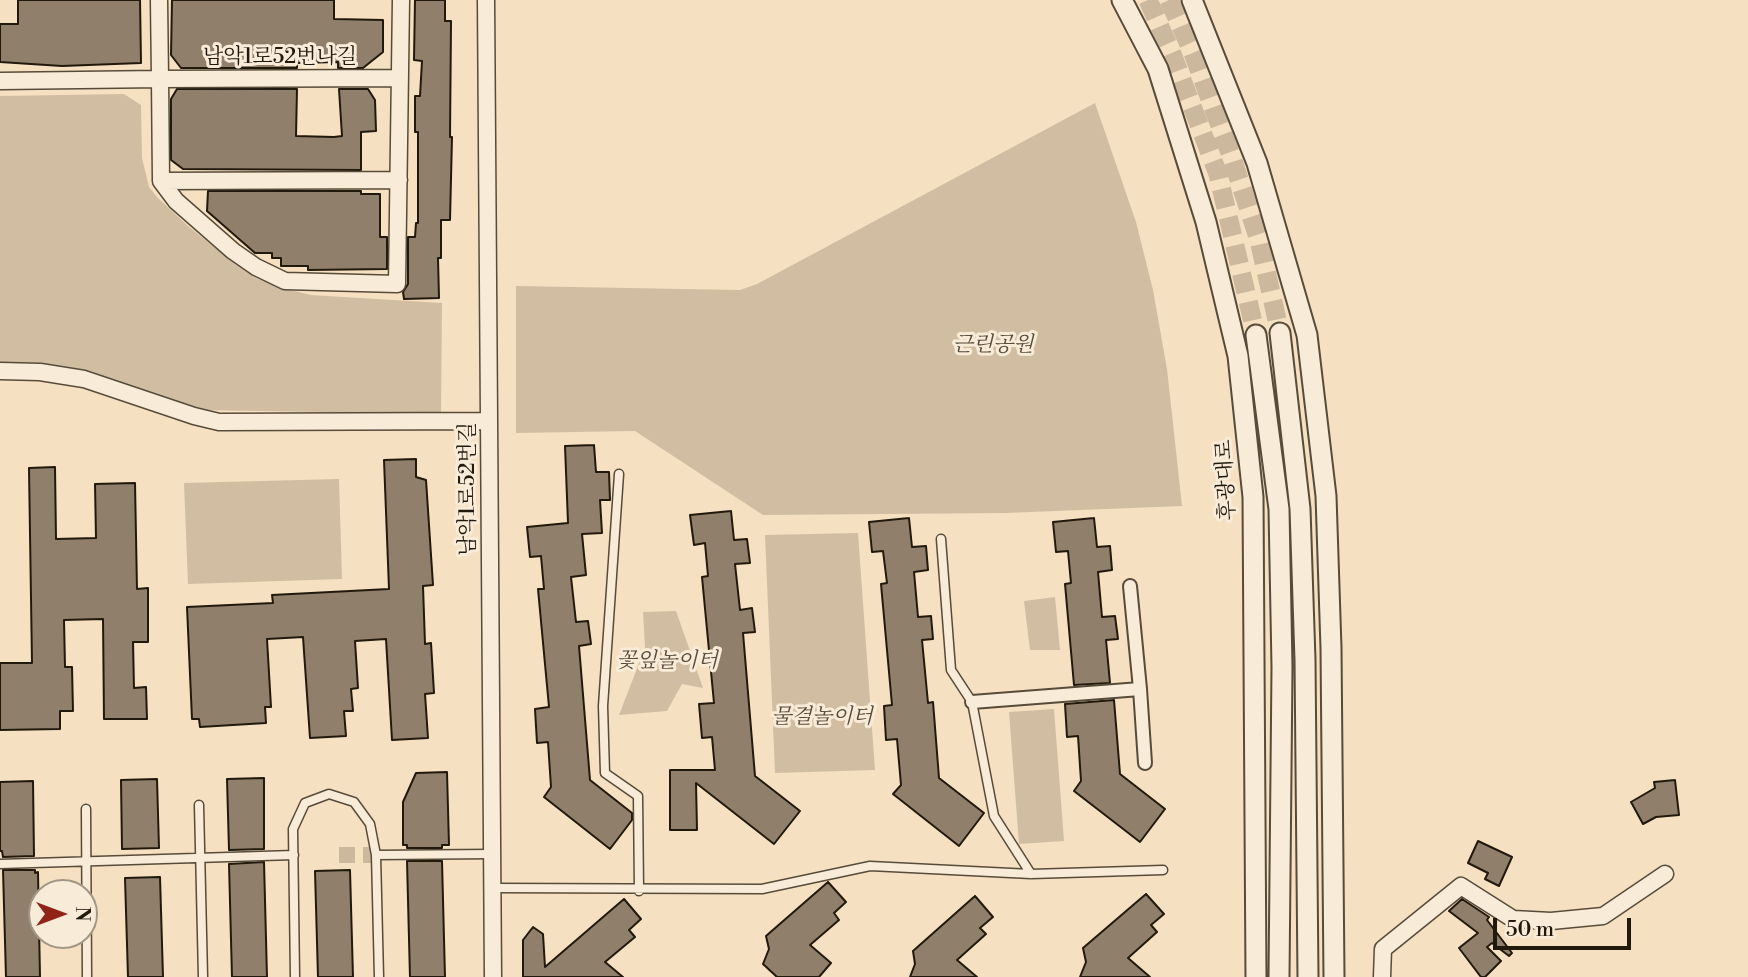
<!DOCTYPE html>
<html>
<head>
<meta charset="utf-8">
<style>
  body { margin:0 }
  #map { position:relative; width:1748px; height:977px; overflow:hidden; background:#f5e0c1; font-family:"Libre Bodoni",serif }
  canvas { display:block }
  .north { position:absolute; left:28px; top:879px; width:70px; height:70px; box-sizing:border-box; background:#f8ebd7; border:2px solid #a29786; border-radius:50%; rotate:90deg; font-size:19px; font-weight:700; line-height:28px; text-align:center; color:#22190d }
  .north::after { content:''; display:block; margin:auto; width:24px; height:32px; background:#8f2418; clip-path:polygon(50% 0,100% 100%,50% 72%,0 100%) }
  .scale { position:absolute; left:1493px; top:918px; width:138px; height:32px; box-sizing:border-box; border:4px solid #22190d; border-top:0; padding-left:9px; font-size:21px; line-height:24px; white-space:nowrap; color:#22190d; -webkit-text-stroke:5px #f8ebd7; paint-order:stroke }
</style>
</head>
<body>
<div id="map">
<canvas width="1748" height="977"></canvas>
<div class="north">N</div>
<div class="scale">50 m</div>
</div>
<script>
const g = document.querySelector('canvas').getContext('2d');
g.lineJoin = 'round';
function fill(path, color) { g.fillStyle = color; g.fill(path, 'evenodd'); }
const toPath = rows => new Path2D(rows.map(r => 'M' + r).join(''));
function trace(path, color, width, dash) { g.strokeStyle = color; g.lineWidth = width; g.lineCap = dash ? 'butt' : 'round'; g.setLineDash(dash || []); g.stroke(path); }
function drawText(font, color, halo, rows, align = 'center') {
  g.font = font + ' "Libre Bodoni","Noto Serif KR",serif'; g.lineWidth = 6; g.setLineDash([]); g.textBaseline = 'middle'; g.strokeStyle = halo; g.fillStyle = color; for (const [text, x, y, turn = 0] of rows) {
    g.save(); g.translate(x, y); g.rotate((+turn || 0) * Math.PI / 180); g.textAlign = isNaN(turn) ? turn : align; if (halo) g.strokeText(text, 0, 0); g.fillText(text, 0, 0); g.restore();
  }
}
fill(toPath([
  [124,94,141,105,142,158,149,187,158,198,188,226,236,265,256,278,278,287,311,295,442,303,441,414,198,410,0,364,0,96],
  [1095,103,1136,222,1153,290,1167,369,1182,506,1006,513,763,515,635,431,516,433,516,286,740,290,757,284],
  [339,479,342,579,188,584,184,483],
  [858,533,875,770,775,773,765,535],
  [1055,597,1060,650,1030,650,1024,601],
  [676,611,703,688,682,684,667,711,619,715,645,648,643,612],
  [1054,709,1064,841,1019,844,1009,712]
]), '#d1bea2');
const building = toPath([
  [18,0,140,0,141,63,62,66,0,62,0,24,18,24,18,0],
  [172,0,334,0,334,19,383,20,383,52,363,68,338,68,338,62,297,63,297,68,181,68,171,55,172,0],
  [415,0,445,0,445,21,451,21,450,137,452,137,450,220,441,220,441,258,438,258,439,298,404,299,403,292,408,284,408,237,415,237,416,223,418,223,418,132,415,132,415,96,420,96,422,61,414,60,415,0],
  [177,89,297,89,296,136,334,137,342,136,339,89,368,89,375,100,376,131,361,132,361,170,183,169,171,160,171,99,177,89],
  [208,191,361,191,361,194,380,194,380,237,387,237,387,269,308,270,308,266,281,266,281,258,272,258,272,253,255,253,207,211,208,191],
  [594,445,596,472,609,472,610,500,600,500,602,533,582,534,586,575,571,577,576,622,588,621,591,644,579,646,590,780,632,813,632,820,610,849,544,797,551,787,548,742,537,743,535,709,549,707,538,589,544,589,541,556,530,557,527,527,568,523,565,446,594,445],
  [416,459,416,477,426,480,433,585,423,586,425,644,431,643,434,693,425,694,428,738,392,740,386,639,355,641,358,688,351,689,353,711,344,711,346,736,310,738,303,637,267,639,271,707,265,707,266,723,200,727,199,719,192,719,187,607,273,603,272,595,389,589,384,460,416,459],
  [55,467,56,539,96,538,95,484,135,483,137,589,148,588,148,642,133,642,134,688,146,687,147,719,104,719,103,619,64,620,65,667,72,667,73,711,60,711,60,729,0,730,0,663,32,663,29,468,55,467],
  [731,511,734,540,747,539,750,563,735,564,740,610,752,608,755,632,743,633,755,776,800,811,774,844,696,783,697,830,670,830,670,770,715,770,712,737,702,738,699,704,714,703,702,577,708,576,705,543,694,545,690,515,731,511],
  [909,518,912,547,926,546,928,570,914,572,918,617,931,616,933,639,922,640,928,703,933,702,939,778,984,813,959,846,893,794,901,785,897,739,886,740,884,706,892,705,881,584,887,583,883,551,872,552,869,522,909,518],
  [1094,518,1097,547,1110,546,1112,570,1098,572,1102,617,1115,616,1118,639,1106,640,1110,683,1074,685,1065,584,1071,583,1068,551,1056,552,1053,522,1094,518],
  [1114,700,1120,774,1165,809,1140,842,1074,791,1081,781,1078,736,1067,737,1065,704,1114,700],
  [447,772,449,845,442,845,442,848,407,848,407,845,403,845,403,802,416,773,447,772],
  [264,778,264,849,229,850,227,779,264,778],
  [157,779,159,848,122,849,121,780,157,779],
  [1675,780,1679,815,1656,817,1643,824,1631,802,1655,788,1654,782,1675,780],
  [33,781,34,856,3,857,2,851,0,851,0,782,33,781],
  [1478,841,1512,857,1499,886,1485,879,1488,873,1468,863,1478,841],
  [407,861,442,861,445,977,410,977,407,861],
  [264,862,267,977,232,977,229,864,264,862],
  [3,870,35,870,35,873,38,872,40,977,6,977,3,870],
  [350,870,353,977,318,977,315,871,350,870],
  [160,877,163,977,128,977,125,878,160,877],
  [828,882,846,902,834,913,839,920,810,945,831,963,819,977,777,977,763,964,769,949,766,936,828,882],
  [1146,894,1164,914,1151,925,1157,932,1128,958,1150,977,1080,977,1086,962,1083,948,1146,894],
  [975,896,993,917,980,928,986,934,957,960,977,977,910,977,915,964,913,951,975,896],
  [624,899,641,919,629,930,635,937,605,962,623,977,523,977,523,940,533,927,543,934,545,967,624,899],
  [1462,899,1489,917,1487,920,1512,953,1509,956,1492,943,1487,947,1501,961,1485,977,1481,977,1459,948,1478,933,1449,911,1462,899]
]);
fill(building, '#90806b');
trace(building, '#22190d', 2);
trace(toPath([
  [339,855,376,855]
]), '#cbb89d', 16, [16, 8]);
trace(toPath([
  [1148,0,1172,54,1218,174,1256,335],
  [1169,0,1193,53,1232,158,1259,240,1280,333]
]), '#cbb89d', 19, [19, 10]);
const service = toPath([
  [619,474,603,706,605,773,638,796,639,891],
  [941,539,951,670,972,702,994,816,1031,874],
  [199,805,203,977],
  [86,809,87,977],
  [376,855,492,854],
  [0,864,294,855],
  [493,888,762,889,870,866,1031,874,1163,870],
  [295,977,293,829,305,803,329,794,354,802,370,824,376,855,379,977]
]);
const pedestrian = toPath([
  [1130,586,1140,689],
  [972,702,1140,689,1145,763]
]);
const minor = toPath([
  [159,0,160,79,400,78],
  [486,0,493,977],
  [0,81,160,79,161,181,176,201,233,251,256,267,285,281,397,284,401,0],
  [161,181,399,180],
  [0,371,40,372,84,379,194,416,219,422,489,421],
  [1382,977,1383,949,1461,886,1513,919,1551,921,1603,916,1665,874]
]);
const tertiary = toPath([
  [1122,0,1158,69,1206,222,1238,356,1253,497,1256,977],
  [1192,0,1257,163,1307,335,1326,496,1331,648,1334,977],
  [1280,333,1300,509,1305,660,1308,977],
  [1256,335,1279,509,1282,667,1279,977]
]);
trace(service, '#574b3a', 11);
trace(pedestrian, '#574b3a', 16);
trace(minor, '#574b3a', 19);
trace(tertiary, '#574b3a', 23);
trace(service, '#f8ebd7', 8);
trace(pedestrian, '#f8ebd7', 12);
trace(minor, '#f8ebd7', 16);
trace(tertiary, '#f8ebd7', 19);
drawText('21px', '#22190d', '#f8ebd7', [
  ["남악1로52번나길",280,58],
  ["후광대로",1227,480,-93],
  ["남악1로52번길",469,489,-90]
]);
drawText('italic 21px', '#574b3a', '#f8ebd7', [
  ["근린공원",993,346],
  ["꽃잎놀이터",667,662],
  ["물결놀이터",822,718]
]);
</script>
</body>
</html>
